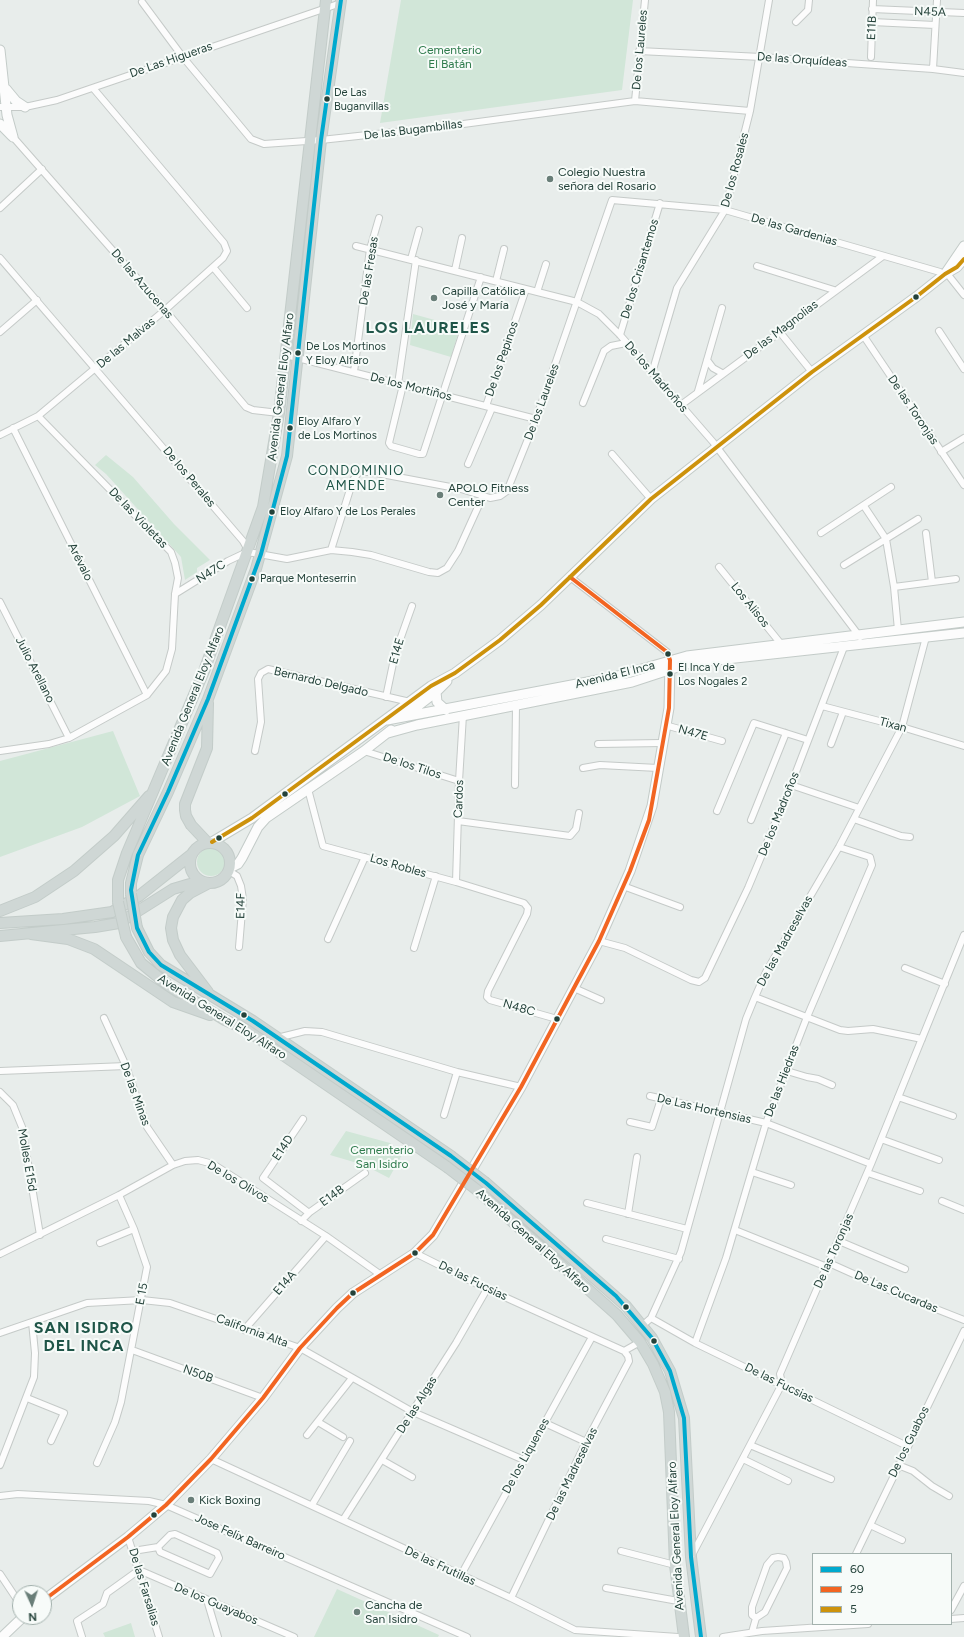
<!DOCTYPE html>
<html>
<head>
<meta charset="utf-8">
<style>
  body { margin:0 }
  #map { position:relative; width:964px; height:1637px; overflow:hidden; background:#e8edeb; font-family:Figtree,sans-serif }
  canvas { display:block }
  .legend { position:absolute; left:812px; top:1553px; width:140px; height:72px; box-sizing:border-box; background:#f7fbf9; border:1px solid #a3b1ad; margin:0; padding:5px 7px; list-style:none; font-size:12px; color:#24423a }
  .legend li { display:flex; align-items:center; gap:8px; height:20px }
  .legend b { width:20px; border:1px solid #a3b1ad }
  .north { position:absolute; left:12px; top:1585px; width:40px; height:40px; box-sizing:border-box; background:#f7fbf9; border:1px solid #a3b1ad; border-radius:50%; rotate:177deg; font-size:11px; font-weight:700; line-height:16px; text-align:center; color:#24423a }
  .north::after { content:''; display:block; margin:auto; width:14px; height:18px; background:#697e78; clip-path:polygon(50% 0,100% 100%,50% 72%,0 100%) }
</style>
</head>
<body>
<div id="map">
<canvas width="964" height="1637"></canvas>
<ul class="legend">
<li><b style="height:5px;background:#00a9ce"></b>60</li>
<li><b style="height:5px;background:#f26522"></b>29</li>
<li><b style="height:5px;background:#cd920c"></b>5</li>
</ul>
<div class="north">N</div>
</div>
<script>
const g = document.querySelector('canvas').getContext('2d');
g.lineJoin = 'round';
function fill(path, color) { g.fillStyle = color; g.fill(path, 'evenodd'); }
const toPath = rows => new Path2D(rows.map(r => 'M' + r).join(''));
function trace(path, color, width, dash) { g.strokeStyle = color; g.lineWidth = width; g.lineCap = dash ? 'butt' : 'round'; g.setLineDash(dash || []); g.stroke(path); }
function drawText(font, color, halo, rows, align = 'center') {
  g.font = font + ' Figtree,sans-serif'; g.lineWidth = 4; g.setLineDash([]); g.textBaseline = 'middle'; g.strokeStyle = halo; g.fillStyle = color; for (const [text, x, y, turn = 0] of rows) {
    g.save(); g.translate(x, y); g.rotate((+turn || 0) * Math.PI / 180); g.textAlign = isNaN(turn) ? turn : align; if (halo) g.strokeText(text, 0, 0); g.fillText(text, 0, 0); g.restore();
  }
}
fill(toPath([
  [401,0,633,0,622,90,380,123],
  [413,314,460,327,451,357,410,345],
  [106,455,133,477,174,524,210,560,197,568,197,572,185,580,181,557,106,474,95,465],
  [113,731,140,796,82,827,0,857,0,761],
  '197 862a14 14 0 1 1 28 0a14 14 0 1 1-28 0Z',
  [346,1131,390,1143,403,1153,389,1178,364,1165,330,1155],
  [337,1589,439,1635,438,1637,314,1637],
  [131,1623,135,1637,105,1637,103,1633]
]), '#d1e6d8');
const street = toPath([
  [142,2,182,56,251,139,264,144,321,140,441,127,635,101,750,111],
  [872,9,964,13],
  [796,22,808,10,809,0],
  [872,22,935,25],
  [639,51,761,57,933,69,964,73],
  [871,57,873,0],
  [933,69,937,0],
  [635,101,645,0],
  [0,107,25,107,57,100,341,3],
  [13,137,165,310,246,407,253,410,279,413],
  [0,208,42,169],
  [356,246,577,302,599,314,620,335,713,442,860,637],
  [0,258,243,541,248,550],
  [411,259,419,230],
  [757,266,834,290],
  [213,267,247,308],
  [455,270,462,238],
  [496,281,504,249],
  [537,292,546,264],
  [779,331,812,372],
  [939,331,964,369],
  [0,332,37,300],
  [620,335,660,203],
  [863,335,964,485],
  [286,355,536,419],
  [707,360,713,368,722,373],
  [354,372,370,249,379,218],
  [652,373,677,288,725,210,750,111,769,0],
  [398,384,416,260],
  [403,385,389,443,391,446,419,454,423,454,481,277],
  [698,391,722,308],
  [583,403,604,351,611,346,626,343],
  [681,405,883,256],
  [486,406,526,289],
  [13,428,147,695],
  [0,435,38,416,165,310,223,258,227,251,224,243,93,88],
  [941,452,964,438],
  [612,454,651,499],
  [468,464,492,408],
  [864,506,886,539,894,587,898,630],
  [821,533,891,487],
  [926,533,932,582],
  [331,550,353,480,359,472,371,472,461,489,490,498,500,496,507,491,536,419,612,200,725,210,940,272,949,276,964,295],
  [248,552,287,559,331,550,352,552,371,555,429,572,438,573,447,568,458,551,483,496],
  [844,565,918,519],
  [719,567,781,644],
  [570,577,667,652,670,660],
  [894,587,956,579],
  [175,594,228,561,247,552],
  [0,602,69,738],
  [386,697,395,654,412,606],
  [822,706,902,727,964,746],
  [665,725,722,741],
  [598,744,662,743],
  [831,744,843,712],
  [0,751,49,744,69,738,147,695,166,671,172,649,175,594,178,578,175,563,171,552,38,416],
  [255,751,261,722,258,679,261,673,268,669,410,702],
  [364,751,459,781],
  [583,768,600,765,658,768],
  [515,785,516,705],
  [791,785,859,808],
  [308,789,323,846,456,882,524,903,528,908,527,914,488,991,487,997,490,1000,557,1019],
  [717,811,754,723,808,740],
  [854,819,901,836,910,837],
  [751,820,786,733],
  [458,821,570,836,576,829,579,813],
  [229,871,237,876,241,886,243,899,239,947],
  [456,882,459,781,463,715],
  [623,886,680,907],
  [328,939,365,857],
  [599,941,625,948,691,980,699,982,705,978,748,888,791,785,844,647],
  [414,948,436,876],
  [905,968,945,984],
  [574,988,601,1000],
  [755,997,840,1030,848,1031,873,1029,922,1039],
  [104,1018,126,1066,147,1127,173,1165],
  [277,1038,305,1031,322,1032,457,1072,521,1087],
  [0,1071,126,1066],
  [787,1071,807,1077,818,1079,832,1085],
  [0,1092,13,1105,22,1127,40,1235],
  [650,1096,766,1123,871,1164],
  [898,1097,953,1116],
  [444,1115,457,1072],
  [303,1119,263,1178,309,1213],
  [630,1122,652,1127,661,1099],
  [881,1139,939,1160],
  [752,1172,791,1185],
  [868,1173,920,1191],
  [942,1201,964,1210],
  [587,1203,687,1229],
  [628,1214,637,1157],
  [301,1221,310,1212,365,1173],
  [735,1230,827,1267],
  [606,1239,679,1259],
  [839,1241,905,1269],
  [100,1243,134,1229],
  [415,1253,487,1289,624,1351,628,1356,629,1361,586,1442,511,1598],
  [0,1254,119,1195,173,1165,185,1161,198,1160,213,1164,326,1236,381,1275],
  [829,1263,898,1294,964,1320],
  [651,1318,695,1343,907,1446],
  [642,1326,651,1318,681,1252,746,1019,755,997,766,972,839,847,902,727,926,637],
  [244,1330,326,1236],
  [0,1333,87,1303,142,1300,170,1303,300,1348,413,1412,524,1460],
  [695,1343,726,1258,766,1123,807,1017,872,865,870,857,839,847],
  [132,1350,263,1398],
  [624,1351,640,1342],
  [27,1398,64,1413,51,1441],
  [318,1422,343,1437],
  [545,1423,586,1442],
  [307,1435,352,1378],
  [750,1445,831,1479],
  [211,1459,511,1598,575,1630,678,1637],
  [743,1459,788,1481],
  [382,1460,412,1477],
  [97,1463,115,1422,121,1402,147,1267,134,1229,119,1195],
  [0,1465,34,1377,35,1353,32,1322],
  [898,1465,913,1471,932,1486,949,1496],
  [0,1496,18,1494,149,1501,166,1505,467,1637],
  [312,1505,350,1441],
  [343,1520,456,1343,487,1289],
  [870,1525,902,1540],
  [128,1537,159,1637],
  [133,1551,158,1547,170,1535,175,1534,217,1553,219,1558,210,1574,160,1552,158,1547],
  [621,1551,675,1565],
  [856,1554,964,1331],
  [692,1555,782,1384,780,1374,871,1164,964,935],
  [0,1574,20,1604],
  [461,1575,592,1337],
  [606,1588,678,1601],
  [207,1600,218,1637],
  [951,1610,964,1586],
  [951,1619,964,1618],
  [752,1632,756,1618,765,1612,787,1568,786,1562,784,1558,778,1557,773,1558,767,1565,752,1607,752,1615,756,1618],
  [82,1637,77,1621,103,1604,107,1593,139,1570,294,1637],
  [723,1637,762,1631,868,1624]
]);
const secondary = toPath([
  [0,50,7,115,13,137],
  [6,89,16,101,25,107],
  [0,124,12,136],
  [945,274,964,246],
  [436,692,437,702,446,710],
  [405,716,436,692,447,681],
  [387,720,614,677,687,656,964,622],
  [388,733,417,725,632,682,690,663,964,633],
  [212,842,252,818,431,686,455,673,500,640,541,605,651,499,812,372,916,297,945,274,957,267,964,259],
  [230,868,238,864,242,858,258,827,266,818,364,751,391,730],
  [44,1600,128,1537,166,1505,211,1459,263,1398,300,1348,337,1308,353,1293,415,1253,433,1235,521,1087,599,941,630,871,652,806,669,708,670,660],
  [2,1637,23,1617]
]);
const primary = toPath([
  [207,842,191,825,186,816,185,810,185,804,207,748,208,703],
  '190 863a20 20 0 1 1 40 0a20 20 0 1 1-40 0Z',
  [131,894,131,883,138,855,168,792,208,699,256,569,287,456,321,140,341,0],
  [118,902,118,880,127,853,204,671,263,507,279,413,326,0],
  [0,911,35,897,74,871,114,836,149,796],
  [0,923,63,919,112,912,139,896,192,854],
  [137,928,149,952,161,965,253,1021,451,1156],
  [31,934,68,939,94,949,173,1002,210,1015],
  [0,936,95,927,119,923,173,889,200,881],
  [126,937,141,963,169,986,225,1020,245,1029,447,1167],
  [208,992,180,955,173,940,171,928,173,917,182,900,190,893,209,883],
  [486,1183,626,1306,652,1338,670,1371,684,1418,691,1557,701,1637],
  [477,1190,617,1315,640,1342,653,1364,665,1392,669,1412,675,1565,684,1637]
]);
trace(street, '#c5cac8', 8);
trace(secondary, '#c3cbc8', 11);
trace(primary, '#c3ccc9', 12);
trace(street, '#fcfcfc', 6);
trace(secondary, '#fcfcfc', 9);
trace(primary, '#cfd7d5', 10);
const primaryBridge = toPath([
  [131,894,137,928],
  [118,902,126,937],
  [451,1156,486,1183],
  [447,1167,477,1190]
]);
trace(primaryBridge, '#c3ccc9', 12, []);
trace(primaryBridge, '#cfd7d5', 10);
trace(toPath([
  [341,0,321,140,287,456,261,554,208,699,168,792,138,855,131,890,137,928,149,952,161,965,253,1021,451,1156,486,1183,616,1296,652,1338,670,1371,684,1418,691,1557,701,1637]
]), '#00a9ce', 4);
trace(toPath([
  [44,1600,128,1537,166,1505,211,1459,263,1398,300,1348,337,1308,353,1293,415,1253,433,1235,521,1087,599,941,630,871,649,820,669,708,670,660,667,652,570,577]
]), '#f26522', 4);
trace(toPath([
  [212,842,252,818,431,686,455,673,500,640,541,605,651,499,812,372,916,297,945,274,957,267,964,259]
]), '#cd920c', 4);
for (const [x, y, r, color] of [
  [327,99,3.5,"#24423a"],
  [550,179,4,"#697e78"],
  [916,297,3.5,"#24423a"],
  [434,298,4,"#697e78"],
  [298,353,3.5,"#24423a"],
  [290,428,3.5,"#24423a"],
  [440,495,4,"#697e78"],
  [272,512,3.5,"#24423a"],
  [252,579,3.5,"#24423a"],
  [668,654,3.5,"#24423a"],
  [670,674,3.5,"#24423a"],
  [285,794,3.5,"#24423a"],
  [219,838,3.5,"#24423a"],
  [244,1015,3.5,"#24423a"],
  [557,1019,3.5,"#24423a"],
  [415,1253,3.5,"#24423a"],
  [353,1293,3.5,"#24423a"],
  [626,1307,3.5,"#24423a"],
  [654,1341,3.5,"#24423a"],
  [191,1500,4,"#697e78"],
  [154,1515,3.5,"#24423a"],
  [357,1612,4,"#697e78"]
]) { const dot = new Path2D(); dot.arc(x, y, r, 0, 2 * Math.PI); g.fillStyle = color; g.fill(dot); trace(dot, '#f7fbf9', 1.5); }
drawText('11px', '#24423a', '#f7fbf9', [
  ["De Las",334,93],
  ["Buganvillas",334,107],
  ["De Los Mortinos",306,347],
  ["Y Eloy Alfaro",306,361],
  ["Eloy Alfaro Y",298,422],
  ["de Los Mortinos",298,436],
  ["Eloy Alfaro Y de Los Perales",280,512],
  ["Parque Monteserrin",260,579],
  ["El Inca Y de",678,668],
  ["Los Nogales 2",678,682]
], 'left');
drawText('12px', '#24423a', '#f7fbf9', [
  ["N45A",930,12,2],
  ["E11B",872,28,-88],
  ["De los Laureles",640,50,-85],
  ["De Las Higueras",171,60,-19],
  ["De las Orquídeas",802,60,4],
  ["De las Bugambillas",413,130,-7],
  ["De los Rosales",735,170,-75],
  ["De las Gardenias",794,230,16],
  ["De los Crisantemos",640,269,-73],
  ["De las Fresas",369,271,-81],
  ["De las Azucenas",142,284,49],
  ["De las Magnolias",781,330,-37],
  ["De las Malvas",126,343,-40],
  ["De los Pepinos",502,359,-71],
  ["De los Madroños",656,377,49],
  ["Avenida General Eloy Alfaro",281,387,-83],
  ["De los Mortiños",411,387,14],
  ["De los Laureles",542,402,-70],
  ["De las Toronjas",913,410,56],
  ["De los Perales",189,477,50],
  ["De las Violetas",138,518,46],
  ["Arévalo",80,562,63],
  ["N47C",211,572,-32],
  ["Los Alisos",750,605,51],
  ["E14E",397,651,-74],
  ["Julio Arellano",35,670,63],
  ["Avenida El Inca",615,675,-14],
  ["Bernardo Delgado",321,682,13],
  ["Avenida General Eloy Alfaro",193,696,-68],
  ["Tixan",893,725,15],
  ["N47E",693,733,16],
  ["De los Tilos",412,766,18],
  ["Cardos",459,799,-88],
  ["De los Madroños",779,814,-68],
  ["Los Robles",398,866,16],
  ["E14F",241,906,-89],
  ["De las Madreselvas",785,941,-61],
  ["N48C",519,1008,16],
  ["Avenida General Eloy Alfaro",222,1017,32],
  ["De las Hiedras",782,1081,-69],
  ["De las Minas",135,1094,70],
  ["De Las Hortensias",704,1109,13],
  ["E14D",283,1148,-56],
  ["Molles E15d",27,1160,80],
  ["De los Olivos",238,1182,31],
  ["E14B",332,1196,-36],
  ["Avenida General Eloy Alfaro",533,1241,42],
  ["De las Toronjas",834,1251,-66],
  ["De las Fucsias",473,1281,26],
  ["E14A",285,1283,-49],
  ["De Las Cucardas",896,1292,23],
  ["E 15",142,1294,-80],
  ["California Alta",252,1331,20],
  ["N50B",198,1374,20],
  ["De las Fucsias",779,1383,26],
  ["De las Algas",417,1405,-58],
  ["De los Guabos",909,1442,-64],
  ["De los Liquenes",526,1456,-61],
  ["De las Madreselvas",572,1474,-64],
  ["Avenida General Eloy Alfaro",676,1536,-93],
  ["Jose Felix Barreiro",240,1537,24],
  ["De las Frutillas",440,1566,25],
  ["De las Farsalias",144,1587,73],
  ["De los Guayabos",216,1604,23]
]);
drawText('12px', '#2d7a4b', '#f7fbf9', [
  ["Cementerio",450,50],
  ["El Batán",450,64],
  ["Cementerio",382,1150],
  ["San Isidro",382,1164]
]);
drawText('12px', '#24423a', '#f7fbf9', [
  ["Colegio Nuestra",558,172],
  ["señora del Rosario",558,186],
  ["Capilla Católica",442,291],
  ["José y María",442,305],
  ["APOLO Fitness",448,488],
  ["Center",448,502],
  ["Kick Boxing",199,1500],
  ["Cancha de",365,1605],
  ["San Isidro",365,1619]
], 'left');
g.letterSpacing = '1px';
drawText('13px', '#1f5548', '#f7fbf9', [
  ["CONDOMINIO",356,471],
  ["AMENDE",356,486]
]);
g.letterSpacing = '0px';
g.letterSpacing = '1px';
drawText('bold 16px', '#1f5548', '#f7fbf9', [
  ["LOS LAURELES",428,328],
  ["SAN ISIDRO",84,1328],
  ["DEL INCA",84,1346]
]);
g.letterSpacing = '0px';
</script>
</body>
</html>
